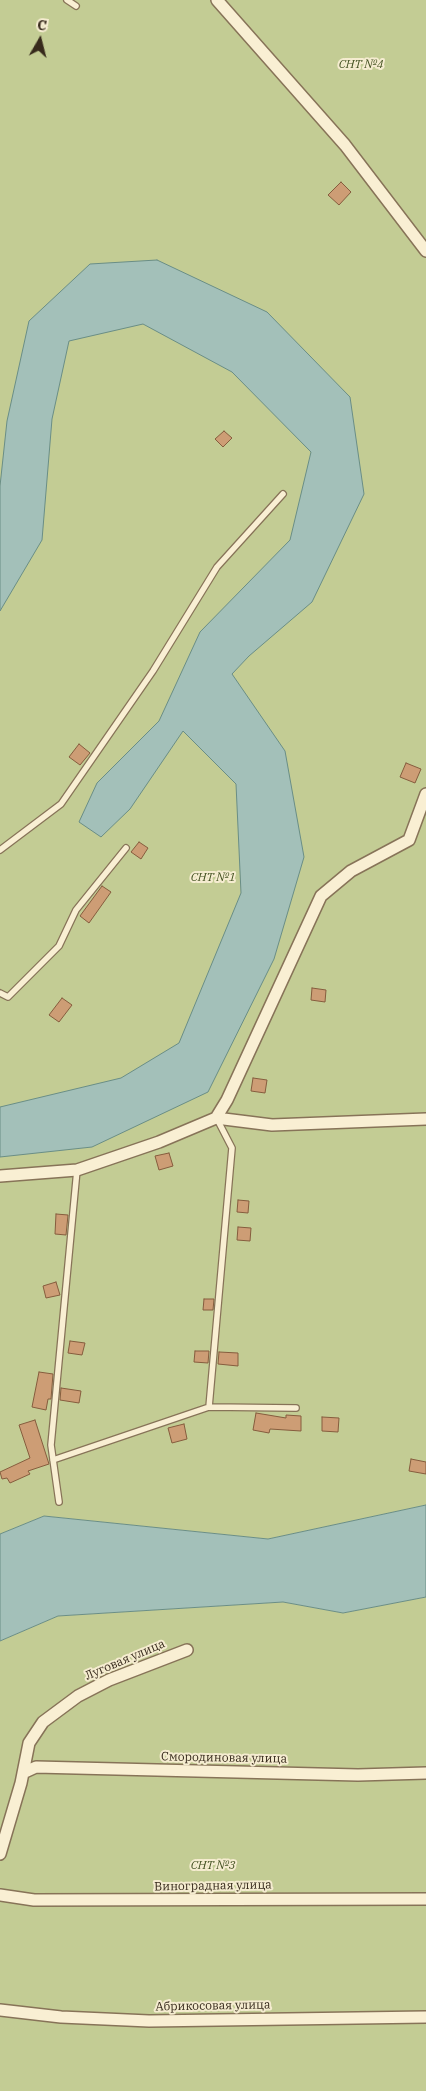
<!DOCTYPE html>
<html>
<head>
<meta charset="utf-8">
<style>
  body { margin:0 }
  #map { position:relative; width:426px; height:2091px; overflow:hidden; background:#eee2c0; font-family:"IBM Plex Serif",serif }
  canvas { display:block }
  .north { position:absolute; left:15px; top:15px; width:50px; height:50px; -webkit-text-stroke:4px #f5ecd0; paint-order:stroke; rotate:8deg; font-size:14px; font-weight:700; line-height:20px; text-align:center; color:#372a1c }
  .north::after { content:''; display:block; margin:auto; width:18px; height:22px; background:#372a1c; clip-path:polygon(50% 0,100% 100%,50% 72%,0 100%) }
</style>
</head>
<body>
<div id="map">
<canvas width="426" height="2091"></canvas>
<div class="north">С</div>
</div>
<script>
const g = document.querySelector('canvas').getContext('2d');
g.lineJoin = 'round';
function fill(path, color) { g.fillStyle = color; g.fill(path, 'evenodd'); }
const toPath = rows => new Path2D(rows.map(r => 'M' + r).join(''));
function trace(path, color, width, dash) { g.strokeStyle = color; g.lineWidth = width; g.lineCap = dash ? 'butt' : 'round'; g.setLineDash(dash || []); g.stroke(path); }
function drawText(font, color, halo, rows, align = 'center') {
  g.font = font + ' "IBM Plex Serif",serif'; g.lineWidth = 4; g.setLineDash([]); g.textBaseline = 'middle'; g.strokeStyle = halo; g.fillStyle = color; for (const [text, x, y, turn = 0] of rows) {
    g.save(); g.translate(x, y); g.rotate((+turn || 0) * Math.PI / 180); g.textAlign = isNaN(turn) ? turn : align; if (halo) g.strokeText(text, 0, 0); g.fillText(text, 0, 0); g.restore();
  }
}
fill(toPath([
  [0,0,426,0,426,1505,268,1539,44,1516,0,1534],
  [426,1597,426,2091,0,2091,0,1641,58,1616,283,1602,343,1613]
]), '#c3cc94');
const water = toPath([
  [157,260,267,312,350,397,364,494,312,602,249,656,232,674,285,751,304,857,274,959,208,1092,92,1147,0,1157,0,1107,121,1078,179,1043,241,893,236,784,183,731,130,809,101,837,79,822,97,783,159,721,200,632,290,540,311,452,232,372,143,324,69,341,52,419,42,540,0,611,0,486,7,421,29,321,90,264,157,260],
  [426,1505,426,1597,343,1613,283,1602,58,1616,0,1641,0,1534,44,1516,268,1539,426,1505]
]);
fill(water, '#a3c0b9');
trace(water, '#6a8e86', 1);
const building = toPath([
  [341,182,351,192,339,205,328,195,341,182],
  [224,431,232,438,223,447,215,439,224,431],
  [79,744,90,753,80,765,69,757,79,744],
  [406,763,421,769,415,783,400,777,406,763],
  [139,842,148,848,141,859,131,852,139,842],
  [102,886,111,892,89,923,80,916,102,886],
  [312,988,326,990,325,1002,311,1000,312,988],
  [62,998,72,1005,59,1022,49,1015,62,998],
  [253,1078,267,1080,265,1093,251,1091,253,1078],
  [169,1153,173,1166,159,1170,155,1156,169,1153],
  [238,1200,249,1201,248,1213,237,1212,238,1200],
  [56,1214,68,1215,66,1235,55,1234,56,1214],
  [238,1227,251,1228,250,1241,237,1240,238,1227],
  [56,1282,60,1295,46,1298,43,1286,56,1282],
  [204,1299,214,1299,213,1310,203,1310,204,1299],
  [70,1341,85,1343,82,1355,68,1353,70,1341],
  [195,1351,209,1351,208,1363,194,1362,195,1351],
  [219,1352,238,1353,238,1366,218,1364,219,1352],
  [39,1372,53,1374,51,1399,48,1399,46,1410,32,1407,39,1372],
  [61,1388,81,1391,79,1403,60,1400,61,1388],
  [256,1413,286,1418,286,1415,301,1416,301,1431,270,1429,269,1433,253,1430,256,1413],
  [322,1417,339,1418,338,1432,322,1431,322,1417],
  [35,1420,49,1464,28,1471,30,1474,10,1483,7,1478,2,1479,0,1472,30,1458,19,1425,35,1420],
  [184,1424,187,1439,172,1443,168,1428,184,1424],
  [411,1459,426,1462,426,1474,409,1471,411,1459]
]);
fill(building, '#cd9d75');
trace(building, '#865d3e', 1);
const service = toPath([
  [67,0,76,6],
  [0,850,61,804,153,671,217,567,283,494],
  [0,993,8,997,59,946,76,910,126,848],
  [209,1407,296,1408],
  [53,1460,209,1407,232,1148,217,1119],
  [59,1502,51,1445,77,1170]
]);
const minor = toPath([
  [217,0,345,145,426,251],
  [216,1118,272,1125,426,1119],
  [0,1176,77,1170,159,1142,216,1118,227,1100,321,896,351,871,409,840,426,794],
  [23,1773,36,1767,358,1775,426,1773],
  [0,1854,21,1783,29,1743,43,1722,78,1696,109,1680,187,1650],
  [0,1895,34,1900,426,1899],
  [0,2010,61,2017,149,2021,426,2017]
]);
trace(service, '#877358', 8);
trace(minor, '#877358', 14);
trace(service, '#f9efd3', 5.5);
trace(minor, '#f9efd3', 11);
drawText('italic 12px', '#455323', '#f5ecd0', [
  ["СНТ №4",361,65],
  ["СНТ №1",213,878],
  ["СНТ №3",213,1866]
]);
drawText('12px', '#372a1c', '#f5ecd0', [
  ["Луговая улица",125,1660,-23],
  ["Смородиновая улица",224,1758,1],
  ["Виноградная улица",213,1886,-1],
  ["Абрикосовая улица",213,2006,-1]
]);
</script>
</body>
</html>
